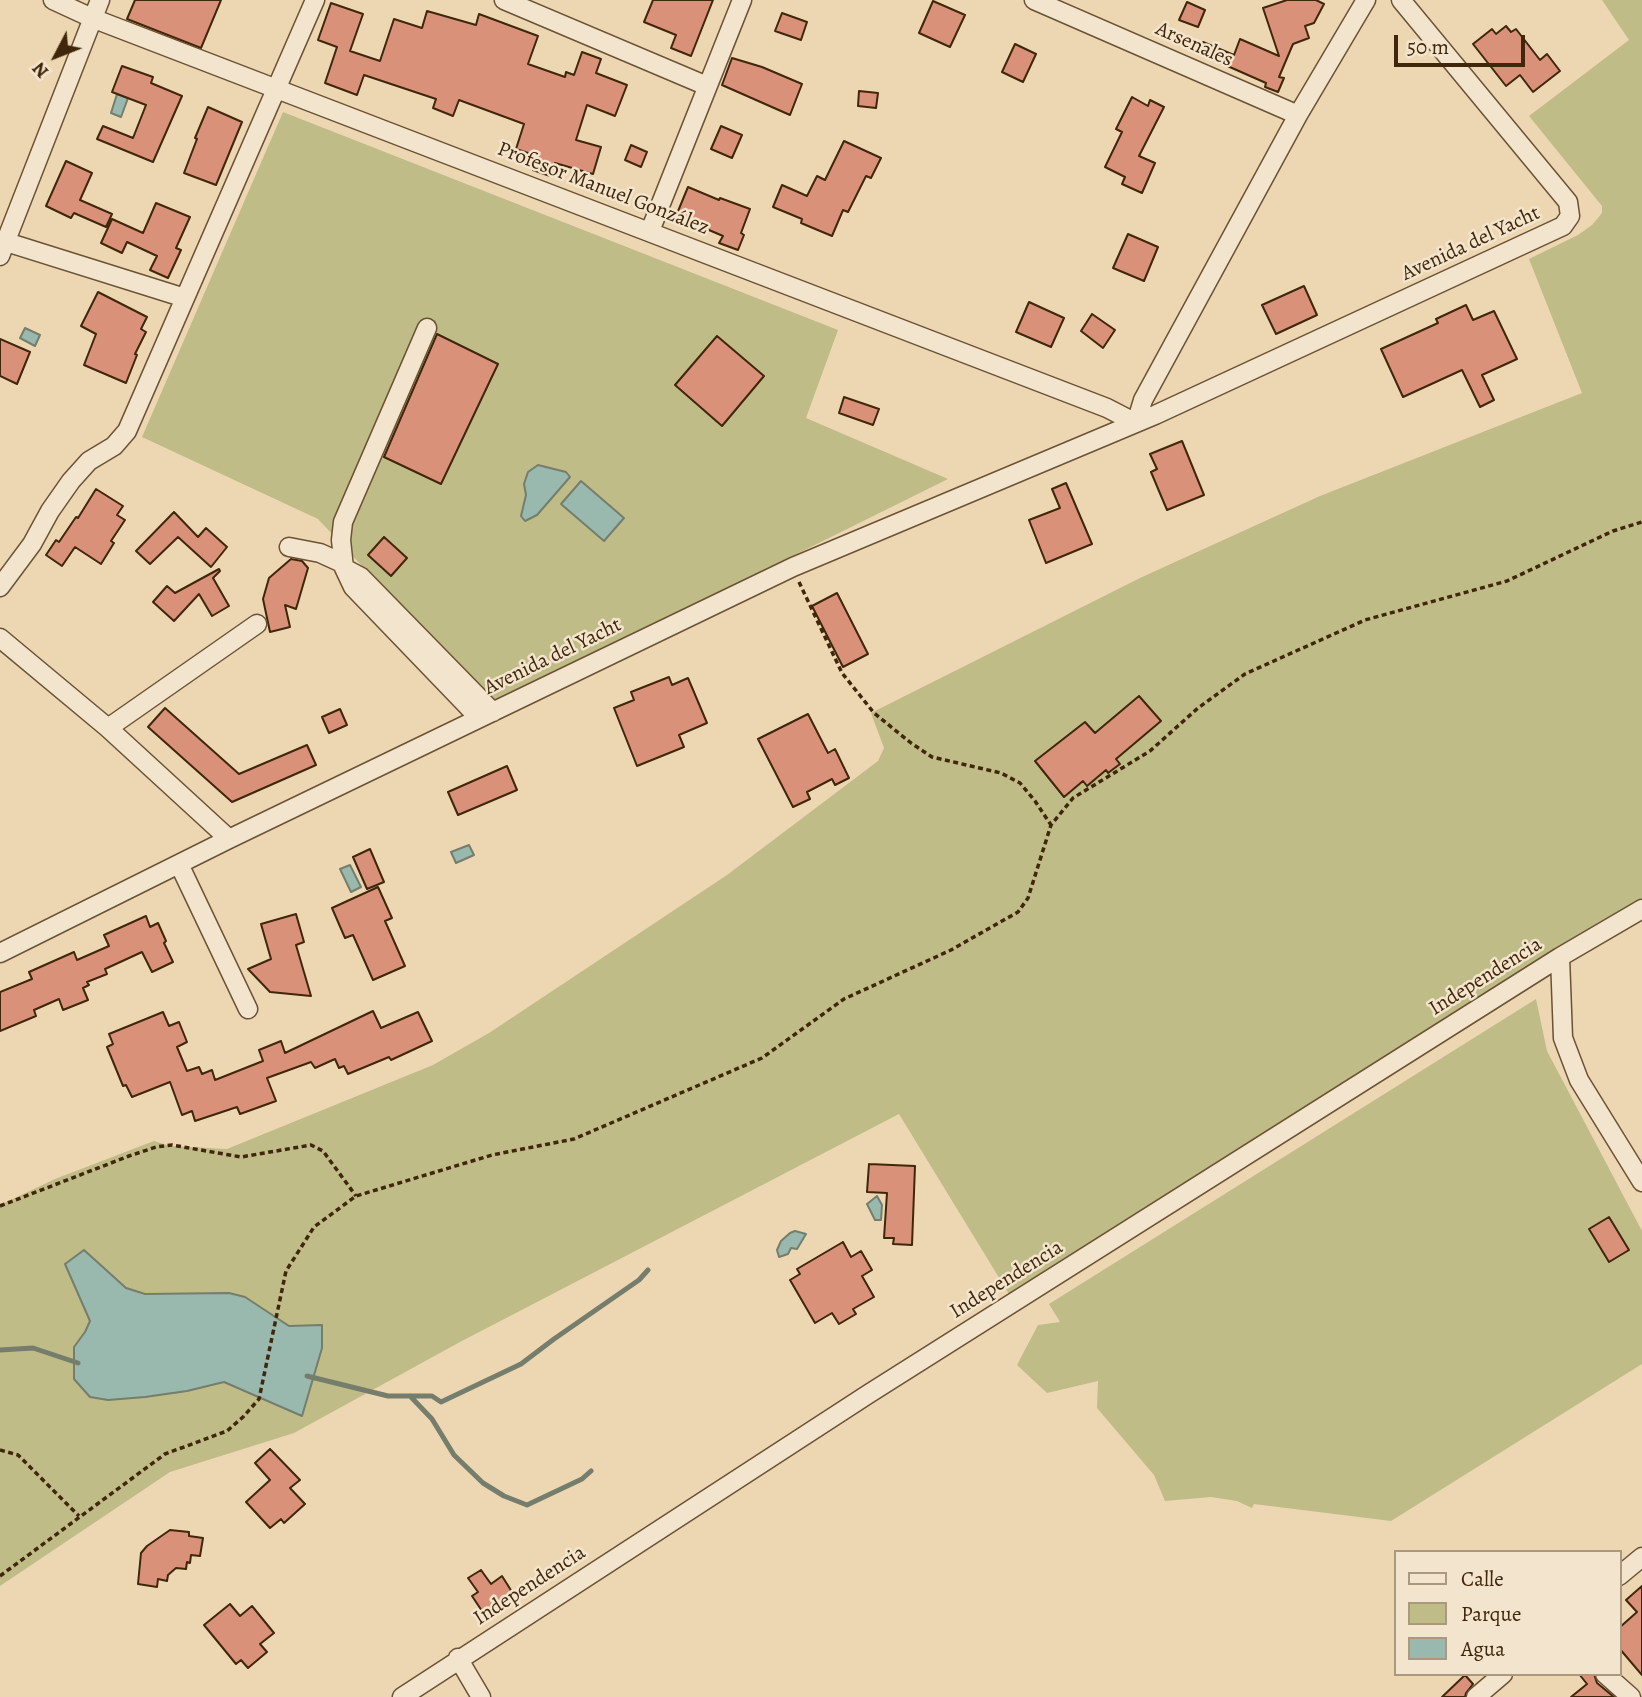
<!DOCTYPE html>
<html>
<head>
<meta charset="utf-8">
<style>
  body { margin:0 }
  #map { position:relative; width:1642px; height:1697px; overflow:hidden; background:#edd7b2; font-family:Alegreya,serif }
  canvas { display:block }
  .legend { position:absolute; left:1394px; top:1550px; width:228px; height:126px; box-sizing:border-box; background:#f3e5cd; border:2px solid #ab997f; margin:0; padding:9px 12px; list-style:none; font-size:21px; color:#40260a }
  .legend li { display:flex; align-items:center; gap:14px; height:35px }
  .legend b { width:35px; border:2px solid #ab997f }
  .north { position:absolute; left:21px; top:21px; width:70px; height:70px; -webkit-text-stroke:5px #f3e5cd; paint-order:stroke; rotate:228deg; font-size:19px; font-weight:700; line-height:28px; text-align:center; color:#40260a }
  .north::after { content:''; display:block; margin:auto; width:24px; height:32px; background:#40260a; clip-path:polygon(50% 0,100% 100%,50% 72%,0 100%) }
  .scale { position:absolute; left:1394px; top:35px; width:131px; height:32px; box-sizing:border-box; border:4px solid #40260a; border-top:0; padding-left:9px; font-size:21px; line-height:24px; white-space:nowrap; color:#40260a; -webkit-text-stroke:5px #f3e5cd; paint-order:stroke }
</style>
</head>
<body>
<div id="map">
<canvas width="1642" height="1697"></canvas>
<ul class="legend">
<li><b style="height:9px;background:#f3e5cd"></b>Calle</li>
<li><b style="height:19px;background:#bfbc87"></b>Parque</li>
<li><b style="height:19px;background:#99b9ae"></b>Agua</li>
</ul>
<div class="north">N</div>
<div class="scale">50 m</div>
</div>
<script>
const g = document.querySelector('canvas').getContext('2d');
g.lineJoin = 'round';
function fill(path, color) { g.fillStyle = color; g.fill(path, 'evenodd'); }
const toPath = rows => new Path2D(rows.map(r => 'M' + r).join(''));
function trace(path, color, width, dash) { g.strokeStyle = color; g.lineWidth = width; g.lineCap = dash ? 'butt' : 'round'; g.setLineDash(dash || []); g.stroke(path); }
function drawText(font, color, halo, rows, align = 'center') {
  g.font = font + ' Alegreya,serif'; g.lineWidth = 5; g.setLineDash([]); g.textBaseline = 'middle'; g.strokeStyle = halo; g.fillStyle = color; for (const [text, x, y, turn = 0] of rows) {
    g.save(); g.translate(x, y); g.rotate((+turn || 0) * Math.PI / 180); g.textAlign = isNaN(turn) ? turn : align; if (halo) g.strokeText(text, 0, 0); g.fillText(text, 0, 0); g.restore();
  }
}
fill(toPath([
  [1602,0,1642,0,1642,898,1009,1294,899,1114,460,1342,294,1433,170,1472,0,1586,0,1205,55,1179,154,1141,170,1146,227,1149,433,1065,489,1033,727,875,878,761,884,748,871,713,1140,578,1320,496,1582,393,1529,259,1578,235,1592,225,1602,213,1602,206,1529,116,1629,40],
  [283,112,838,330,806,418,948,479,492,705,318,519,142,437],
  [1536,999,1547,1051,1642,1231,1642,1364,1391,1521,1254,1504,1252,1508,1237,1501,1211,1497,1165,1501,1154,1475,1097,1408,1098,1381,1047,1393,1017,1365,1038,1325,1060,1322,1049,1304]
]), '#bfbc87');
const water = toPath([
  [117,94,128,98,121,117,111,113,117,94],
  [25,328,40,335,35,346,20,338,25,328],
  [538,465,566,472,570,477,537,515,525,521,521,516,526,495,524,484,528,472,538,465],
  [581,481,624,518,604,541,561,504,581,481],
  [469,845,474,855,456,863,451,852,469,845],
  [350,865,361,887,351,892,340,869,350,865],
  [877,1196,882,1205,881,1220,875,1220,867,1204,877,1196],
  [795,1231,806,1234,797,1249,791,1248,788,1254,779,1257,777,1250,781,1241,790,1233,795,1231],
  [84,1250,126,1288,145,1294,229,1293,245,1297,289,1326,322,1325,322,1348,302,1416,224,1382,187,1391,145,1397,108,1400,90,1397,74,1379,74,1347,85,1332,90,1321,65,1264,84,1250]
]);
fill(water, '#99b9ae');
trace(water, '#757e6c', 2);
trace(toPath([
  [0,1350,33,1348,78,1363],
  [307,1376,388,1396,432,1396,441,1402,521,1364,554,1339,639,1280,648,1270],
  [410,1396,432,1419,454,1455,483,1483,504,1496,527,1505,582,1479,591,1471]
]), '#757e6c', 5);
const building = toPath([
  [135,0,221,0,201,48,127,19,135,0],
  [653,0,713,0,691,56,671,48,676,35,644,22,653,0],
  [1287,0,1316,0,1324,4,1314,23,1305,26,1309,38,1293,44,1279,77,1284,78,1278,92,1265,87,1266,83,1198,53,1203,42,1234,55,1240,39,1279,56,1263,8,1287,0],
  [933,1,965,15,950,47,919,33,933,1],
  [1187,2,1205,10,1198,27,1179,20,1187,2],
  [331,3,363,14,350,51,380,61,394,19,422,28,427,11,476,25,479,14,538,36,528,64,565,77,566,72,574,75,582,52,601,59,596,73,627,85,615,116,587,105,576,140,601,147,593,174,555,163,550,176,533,170,537,156,516,149,524,124,459,100,453,116,433,108,436,99,364,75,357,95,325,83,337,47,318,40,331,3],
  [782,13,807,22,801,40,775,31,782,13],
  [1506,26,1511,32,1516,29,1540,60,1547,54,1560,71,1533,92,1520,75,1506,86,1473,44,1492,29,1496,34,1506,26],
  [1015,44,1036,54,1023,82,1002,72,1015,44],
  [732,58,762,67,802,84,790,115,722,85,732,58],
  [122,66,153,77,151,83,182,96,153,162,97,139,103,126,133,138,146,105,112,92,122,66],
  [859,91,878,93,876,108,858,106,859,91],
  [1132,97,1148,106,1150,100,1164,107,1139,156,1155,163,1142,193,1122,184,1125,177,1105,167,1122,132,1116,129,1132,97],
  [208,107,242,122,216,185,184,173,197,139,195,138,208,107],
  [721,126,742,135,732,158,711,149,721,126],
  [844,141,881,158,871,178,866,176,848,212,843,210,832,236,801,223,802,219,773,207,782,185,807,196,817,176,825,180,844,141],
  [631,145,647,152,641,167,625,160,631,145],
  [66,161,92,173,80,200,112,214,106,227,74,213,71,218,46,206,66,161],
  [688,187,719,200,720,198,750,209,741,233,744,235,738,250,719,243,723,236,676,216,688,187],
  [156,203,190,217,176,248,181,250,168,278,150,270,157,256,127,242,122,253,101,243,112,219,143,233,156,203],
  [1128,234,1158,247,1144,281,1113,268,1128,234],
  [1304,286,1317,315,1276,334,1262,305,1304,286],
  [98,292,147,317,141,329,146,332,135,354,137,355,126,383,84,365,96,334,81,326,98,292],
  [1029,302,1064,318,1051,347,1016,332,1029,302],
  [1466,305,1473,320,1494,311,1517,359,1482,375,1494,400,1480,407,1462,370,1403,397,1381,349,1438,323,1436,319,1466,305],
  [1092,314,1115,330,1103,348,1081,331,1092,314],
  [437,334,498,364,441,484,384,457,437,334],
  [717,336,764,376,722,426,675,385,717,336],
  [0,339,30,352,17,384,0,376,0,339],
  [844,397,879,409,873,425,839,413,844,397],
  [1182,441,1204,495,1167,510,1151,472,1157,469,1150,454,1182,441],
  [1066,483,1092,544,1046,563,1029,520,1060,508,1052,489,1066,483],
  [96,489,123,506,117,515,125,520,111,541,114,543,101,564,75,547,62,566,46,555,56,540,59,542,76,517,78,518,96,489],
  [174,512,198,537,206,528,227,547,211,567,178,537,150,564,136,551,174,512],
  [384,537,407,558,391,576,368,555,384,537],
  [291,559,302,561,308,568,296,609,285,605,290,627,270,632,263,599,269,578,291,559],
  [219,569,220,571,213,578,229,606,212,616,199,594,174,621,153,602,167,586,175,593,219,569],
  [837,593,868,654,843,667,812,606,837,593],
  [669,677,672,685,688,678,707,723,679,735,684,747,637,766,614,708,634,700,631,692,669,677],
  [1139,696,1161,721,1116,759,1120,764,1108,773,1106,770,1087,786,1083,781,1064,797,1035,761,1085,722,1095,733,1139,696],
  [165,708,239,774,307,745,316,765,232,802,148,727,165,708],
  [340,709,347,725,329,733,322,717,340,709],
  [808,714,828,753,835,749,849,778,835,785,832,779,807,792,810,799,793,807,758,739,808,714],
  [507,766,517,790,458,815,448,792,507,766],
  [370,849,384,882,367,889,353,857,370,849],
  [378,887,392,918,385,921,405,966,373,980,353,935,345,938,332,908,378,887],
  [296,914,304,942,296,945,311,996,270,992,248,969,271,959,261,924,296,914],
  [146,916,150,927,158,923,166,941,164,943,173,962,152,972,142,952,105,969,107,974,87,982,89,985,83,988,88,1000,63,1010,59,999,34,1010,36,1016,0,1031,0,992,32,979,29,972,74,952,77,960,109,946,104,935,146,916],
  [373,1011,381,1028,418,1012,432,1041,391,1060,389,1057,348,1074,344,1066,339,1068,335,1059,315,1068,311,1062,267,1078,276,1101,240,1114,237,1107,195,1121,192,1111,182,1115,170,1082,132,1097,126,1085,123,1086,107,1047,113,1044,109,1034,163,1012,169,1026,179,1022,187,1042,177,1047,187,1071,199,1067,202,1074,212,1070,215,1080,263,1061,259,1050,281,1041,285,1053,373,1011],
  [869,1164,915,1166,912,1245,893,1244,894,1238,884,1238,887,1193,867,1192,869,1164],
  [1609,1217,1629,1250,1609,1262,1589,1229,1609,1217],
  [843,1242,851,1257,861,1251,872,1270,862,1276,874,1297,853,1309,856,1314,839,1324,832,1313,815,1323,790,1280,800,1274,797,1269,843,1242],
  [270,1449,300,1480,290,1488,305,1504,284,1523,281,1519,270,1528,246,1502,270,1480,255,1463,270,1449],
  [170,1530,189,1532,189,1536,203,1538,200,1556,191,1555,190,1563,187,1562,186,1569,176,1568,168,1575,167,1581,158,1579,157,1587,138,1584,141,1553,147,1546,170,1530],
  [481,1570,491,1584,502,1576,514,1595,484,1614,472,1596,478,1592,468,1578,481,1570],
  [1642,1586,1642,1675,1619,1648,1619,1628,1637,1612,1626,1600,1642,1586],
  [230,1604,240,1616,252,1606,274,1633,260,1644,267,1652,248,1668,241,1660,236,1664,204,1625,230,1604],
  [1579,1674,1594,1674,1597,1683,1614,1697,1571,1697,1587,1684,1579,1674],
  [1465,1675,1473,1684,1466,1693,1465,1697,1442,1697,1465,1675]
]);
fill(building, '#d9917a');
trace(building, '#40260a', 2);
const minor = toPath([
  [53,0,92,18,1107,408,1136,423],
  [504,0,707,86],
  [1034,0,1298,115],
  [650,231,742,0],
  [0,240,185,298],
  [0,256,100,0],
  [1136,423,1143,400,1298,115,1366,0],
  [289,547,320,553,342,563],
  [344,568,341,540,343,522,427,328],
  [0,587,32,544,50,511,71,481,89,461,114,446,127,431,315,0],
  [0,638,108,728,229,839],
  [479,718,353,587,344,568,361,577,493,712],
  [108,728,257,624],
  [179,864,248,1009],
  [0,953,229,839,793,567,1155,415,1563,226,1570,216,1568,202,1401,0],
  [1560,957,1563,1038,1579,1080,1642,1182],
  [1619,1576,1642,1557],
  [458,1658,481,1697],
  [1605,1674,1631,1697],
  [402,1697,870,1393,1560,957,1642,909],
  [1476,1697,1503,1674]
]);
trace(minor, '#6b5234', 21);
trace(toPath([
  [799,582,842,673,874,713,911,743,932,757,1001,773,1020,783,1035,801,1051,825],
  [0,1206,129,1156,156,1147,172,1145,241,1157,311,1145,323,1151,356,1196],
  [0,1450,18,1455,79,1516],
  [0,1576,165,1454,227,1431,243,1417,259,1399,286,1271,314,1227,356,1196,492,1155,574,1139,762,1058,844,999,951,950,1018,912,1028,898,1051,825,1073,798,1150,751,1198,708,1245,674,1365,620,1507,581,1613,531,1642,522]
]), '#40260a', 3.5, [5, 3.5]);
trace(minor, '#f3e5cd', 18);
drawText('21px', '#40260a', '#f3e5cd', [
  ["Arsenales",1194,45,24],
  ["Profesor Manuel González",603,189,21],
  ["Avenida del Yacht",1471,244,-25],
  ["Avenida del Yacht",553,657,-26],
  ["Independencia",1486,977,-32],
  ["Independencia",1007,1280,-32],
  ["Independencia",530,1586,-33]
]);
</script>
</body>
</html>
